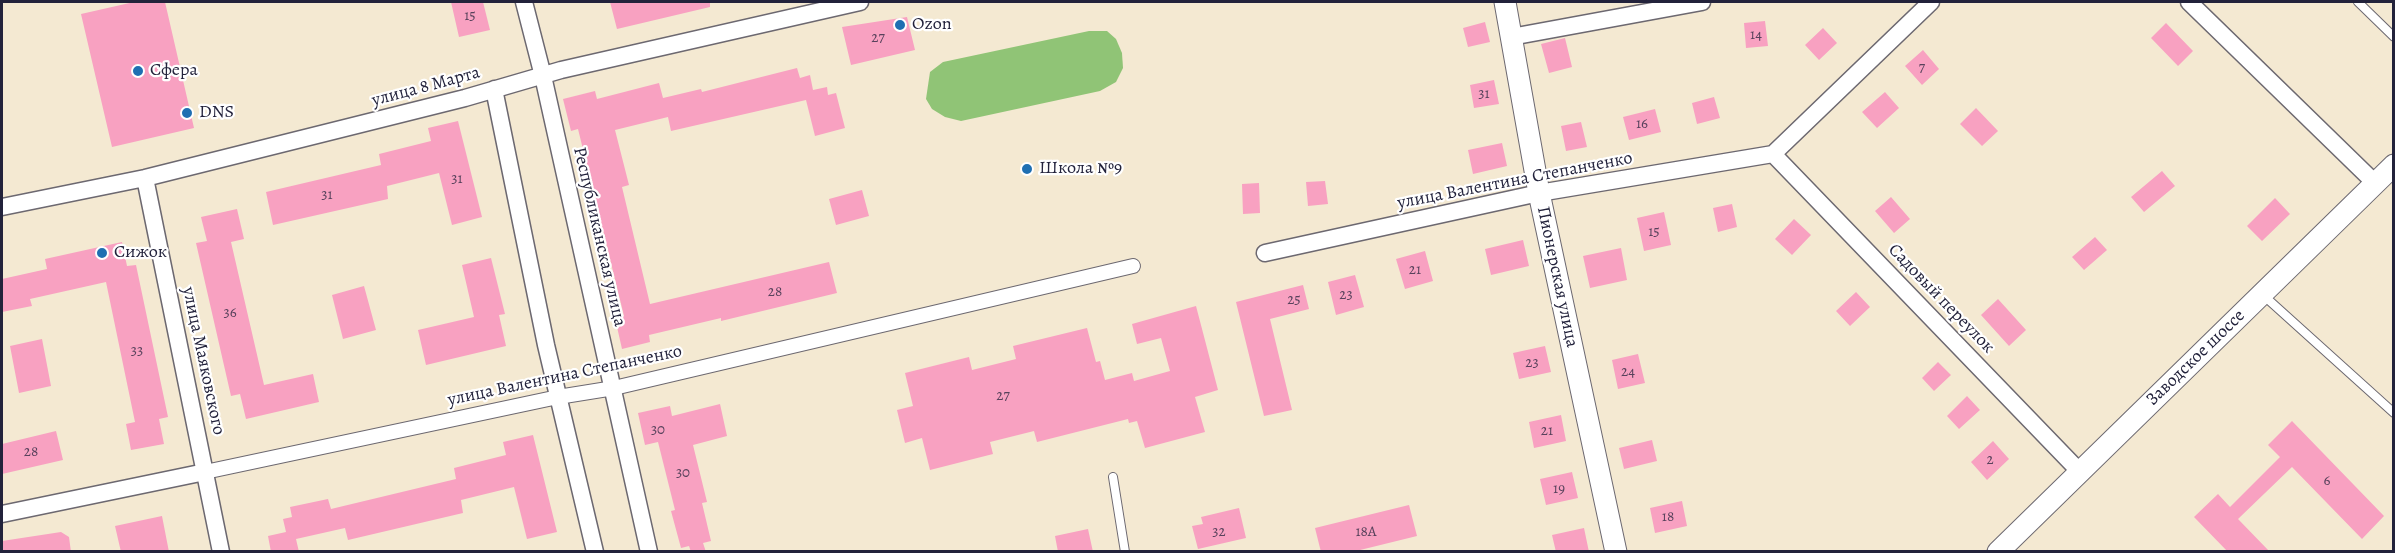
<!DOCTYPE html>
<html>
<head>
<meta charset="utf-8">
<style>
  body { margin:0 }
  #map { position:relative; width:2395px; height:553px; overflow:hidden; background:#f4e9d2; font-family:Alegreya,serif }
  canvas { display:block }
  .frame { position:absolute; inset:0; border:3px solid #22223b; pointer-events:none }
</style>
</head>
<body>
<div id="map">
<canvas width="2395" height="553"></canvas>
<div class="frame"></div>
</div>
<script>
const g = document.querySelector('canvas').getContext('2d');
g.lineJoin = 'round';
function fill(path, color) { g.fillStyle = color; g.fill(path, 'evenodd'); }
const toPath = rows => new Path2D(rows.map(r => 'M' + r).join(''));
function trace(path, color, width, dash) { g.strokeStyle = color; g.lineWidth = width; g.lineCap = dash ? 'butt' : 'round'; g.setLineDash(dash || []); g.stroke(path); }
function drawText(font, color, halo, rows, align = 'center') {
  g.font = font + ' Alegreya,serif'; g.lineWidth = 4.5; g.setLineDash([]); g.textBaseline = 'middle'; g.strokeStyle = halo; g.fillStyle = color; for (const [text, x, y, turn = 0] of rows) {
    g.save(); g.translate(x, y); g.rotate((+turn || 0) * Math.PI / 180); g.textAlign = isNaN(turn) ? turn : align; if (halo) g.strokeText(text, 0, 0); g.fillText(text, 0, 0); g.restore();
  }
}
fill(toPath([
  [1089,31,1107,31,1116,39,1122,53,1123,68,1116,82,1100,91,961,121,945,117,932,109,926,99,930,72,943,62]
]), '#90c476');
fill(toPath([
  [134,2,165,2,194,128,112,147,81,14],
  [451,2,483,2,490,30,459,37],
  [610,2,710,2,710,7,617,29],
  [907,17,915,50,851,65,842,27],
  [1765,21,1768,46,1746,48,1744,23],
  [1485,22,1490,42,1468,47,1463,28],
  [2166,23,2193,51,2178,66,2151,38],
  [1823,28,1837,43,1819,60,1805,45],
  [1565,38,1572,67,1549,73,1541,44],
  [1923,50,1939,69,1922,85,1905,66],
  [797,68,800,78,810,75,813,90,827,87,828,95,836,93,845,128,815,136,806,100,671,131,668,117,615,130,629,185,622,187,650,304,829,262,837,293,721,321,721,318,649,335,650,342,622,349,615,318,624,316,578,129,571,131,563,99,595,91,597,99,659,83,663,98,701,89,702,92],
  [1494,80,1499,104,1474,108,1470,85],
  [1885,92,1899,108,1877,128,1862,112],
  [1714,97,1720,118,1697,124,1692,103],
  [1976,108,1998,131,1982,146,1960,124],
  [1655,109,1661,132,1629,140,1623,117],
  [458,121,482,217,452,225,439,173,387,186,388,199,273,225,266,192,381,165,379,154,431,141,428,128],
  [1581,122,1587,147,1566,151,1561,126],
  [1502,143,1507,166,1473,174,1468,150],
  [2162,171,2175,186,2144,212,2131,197],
  [1325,181,1328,204,1308,206,1306,182],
  [1259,183,1260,213,1243,214,1242,184],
  [862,190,869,216,836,225,829,199],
  [1891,197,1910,219,1894,233,1875,211],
  [2275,198,2290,214,2262,241,2247,226],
  [1732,204,1737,227,1718,232,1713,208],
  [237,209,244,239,231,242,264,385,313,374,319,402,246,419,240,394,231,396,196,243,207,241,201,217],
  [1664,212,1671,245,1644,251,1637,218],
  [1794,219,1811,235,1792,255,1775,239],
  [2095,237,2107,250,2084,270,2072,257],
  [1523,240,1529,266,1491,275,1485,249],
  [122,242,127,266,136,265,168,417,159,419,164,444,131,450,126,424,135,422,106,282,30,299,32,306,2,312,2,279,47,269,45,259],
  [1621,248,1627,280,1590,288,1583,256],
  [1425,251,1433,281,1405,289,1396,259],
  [491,258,505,314,499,315,506,346,426,365,418,330,474,317,462,265],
  [1355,275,1364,307,1336,315,1328,282],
  [1303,285,1309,309,1270,319,1292,410,1264,416,1236,302],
  [364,286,376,330,343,339,332,295],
  [1856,292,1870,307,1850,326,1836,311],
  [1998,299,2026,330,2009,346,1981,315],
  [1196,306,1218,390,1195,397,1205,432,1145,448,1137,421,1129,423,1128,419,1037,442,1034,431,990,442,993,454,930,470,922,438,905,443,897,410,913,406,905,373,969,357,972,370,1016,359,1013,346,1087,328,1096,362,1100,361,1105,380,1132,373,1134,381,1170,371,1161,338,1137,344,1132,324],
  [42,339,51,386,19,393,10,346],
  [1545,346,1551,372,1519,379,1513,353],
  [1638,354,1645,383,1618,389,1612,360],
  [1938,362,1951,375,1934,391,1922,378],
  [1967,396,1980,410,1959,429,1947,416],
  [720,404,727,436,693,445,707,502,702,503,711,541,703,543,706,552,691,552,689,546,681,548,671,511,675,510,658,442,645,445,638,413,670,406,672,416],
  [1561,415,1566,441,1534,448,1529,422],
  [2292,421,2384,516,2362,539,2292,467,2238,519,2270,552,2228,552,2194,517,2218,494,2230,507,2280,457,2268,445],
  [56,431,63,460,2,474,2,444],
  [533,435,557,532,527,539,514,487,461,500,463,513,348,540,345,528,296,539,299,552,271,552,268,536,286,532,283,519,292,517,290,507,328,499,331,509,456,479,454,468,506,455,503,442],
  [1652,440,1657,461,1624,469,1619,448],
  [1993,441,2009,459,1987,480,1971,462],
  [1572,472,1578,498,1546,505,1540,479],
  [1682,501,1687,526,1655,533,1650,508],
  [1409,505,1417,536,1352,552,1321,552,1315,528],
  [1239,508,1246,538,1198,549,1192,526,1203,524,1201,517],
  [162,516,169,552,121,552,115,526],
  [1584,528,1589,552,1556,552,1552,535],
  [1088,529,1093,552,1058,552,1055,536],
  [61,532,69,537,71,552,2,552,2,541]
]), '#f8a1c1');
const service = toPath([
  [2358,2,2394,37],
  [2262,294,2394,413],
  [1113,477,1125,552]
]);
const pedestrian = toPath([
  [205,472,558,397,614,388,1133,266]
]);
const minor = toPath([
  [524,2,543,76,649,552],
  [2189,2,2375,183],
  [1511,37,1702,2],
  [494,89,546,345,595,552],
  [1773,154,2080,472],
  [1773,154,1931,2],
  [145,178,221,552],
  [2,207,145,178,465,98,561,70,860,2],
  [1265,253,1539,193,1773,154],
  [2,514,205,472]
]);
const tertiary = toPath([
  [1505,2,1539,193,1616,552],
  [1998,552,2394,165]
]);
trace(service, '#6c6870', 10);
trace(pedestrian, '#6c6870', 16);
trace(minor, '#6c6870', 19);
trace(tertiary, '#6c6870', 23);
trace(service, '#fff', 8);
trace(pedestrian, '#fff', 14);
trace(minor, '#fff', 16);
trace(tertiary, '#fff', 21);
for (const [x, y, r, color] of [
  [900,25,6,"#1f6fb2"],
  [138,71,6,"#1f6fb2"],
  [187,113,6,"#1f6fb2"],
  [1027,169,6,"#1f6fb2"],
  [102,253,6,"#1f6fb2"]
]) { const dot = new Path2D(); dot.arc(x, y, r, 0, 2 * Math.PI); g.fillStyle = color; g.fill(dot); trace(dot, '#fff', 2); }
drawText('15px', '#58425c', null, [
  ["15",470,16],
  ["14",1756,35],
  ["27",878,38],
  ["7",1922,68],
  ["31",1484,94],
  ["16",1642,124],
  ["31",457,179],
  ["31",327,195],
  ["15",1654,232],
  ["21",1415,270],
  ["28",775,292],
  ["23",1346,295],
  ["25",1294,300],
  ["36",230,313],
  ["33",137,351],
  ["23",1532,363],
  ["24",1628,372],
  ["27",1003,396],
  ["30",658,430],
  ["21",1547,431],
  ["28",31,452],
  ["2",1990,460],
  ["30",683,473],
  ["6",2327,481],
  ["19",1559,489],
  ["18",1668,517],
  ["32",1219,532],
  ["18А",1366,532]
]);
drawText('18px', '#22223b', '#fff', [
  ["Ozon",912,25],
  ["Сфера",150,71],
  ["DNS",199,113],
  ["Школа №9",1039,169],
  ["Сижок",114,253]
], 'left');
drawText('18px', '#22223b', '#fff', [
  ["улица 8 Марта",426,87,-15],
  ["улица Валентина Степанченко",1515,181,-11],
  ["Республиканская улица",599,237,77],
  ["Пионерская улица",1557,277,78],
  ["Садовый переулок",1941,299,46],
  ["Заводское шоссе",2196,358,-44],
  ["улица Маяковского",203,361,78],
  ["улица Валентина Степанченко",565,376,-12]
]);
</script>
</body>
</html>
